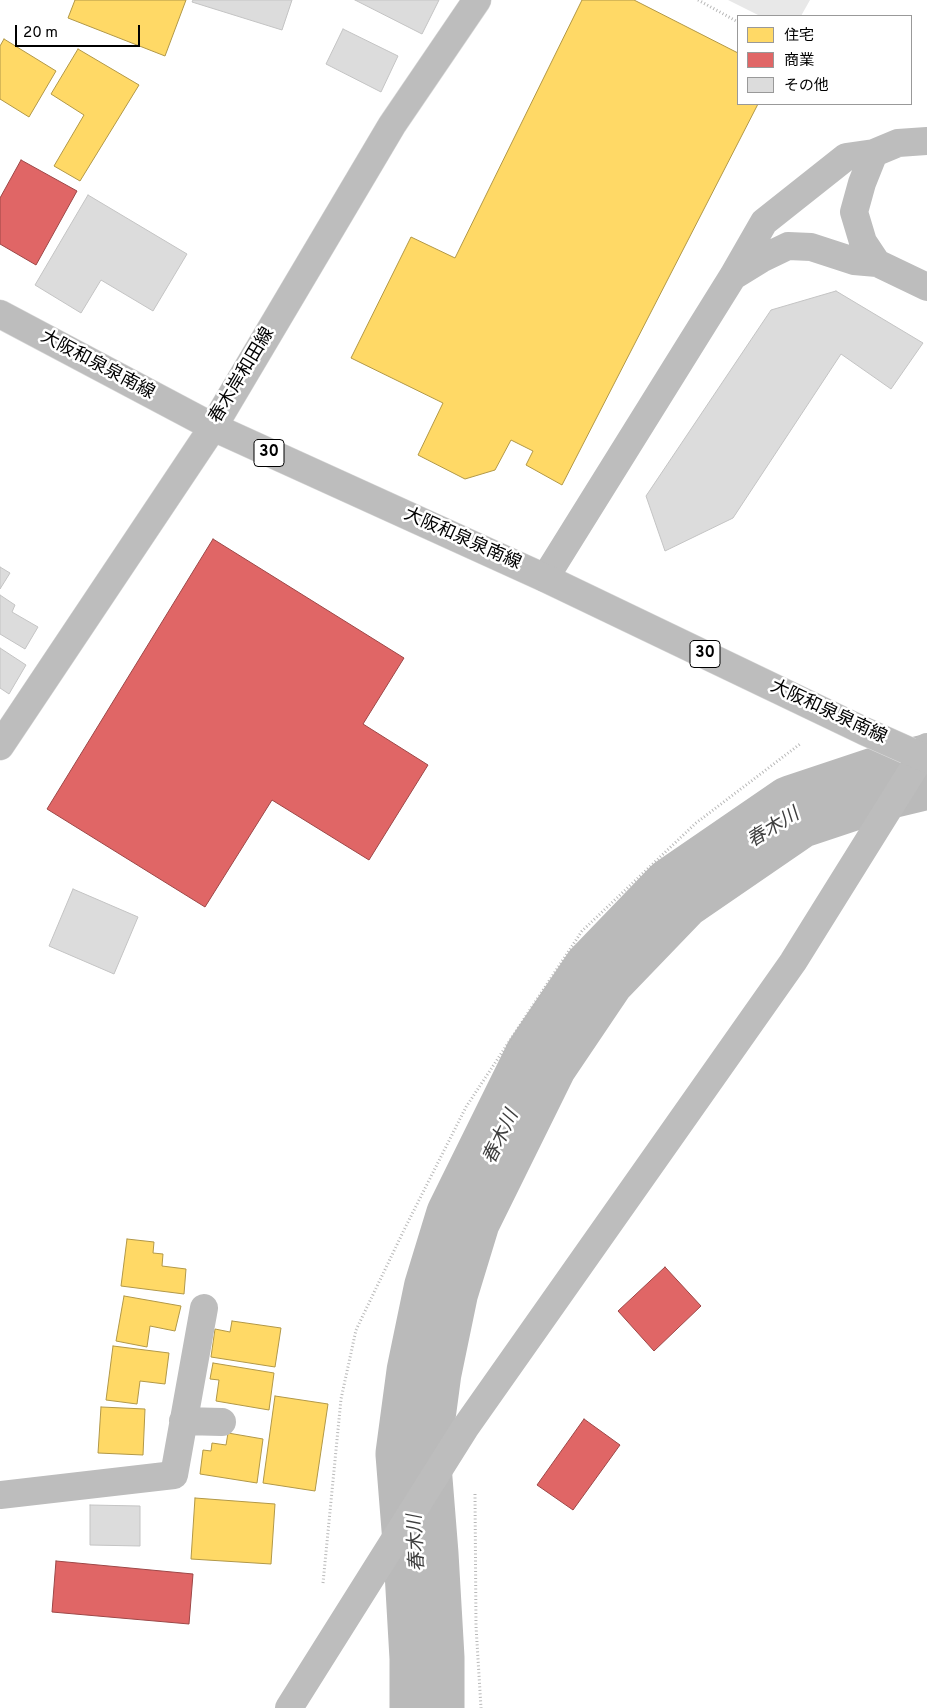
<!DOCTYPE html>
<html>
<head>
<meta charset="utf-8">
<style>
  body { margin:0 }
  #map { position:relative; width:927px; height:1708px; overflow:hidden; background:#fff; font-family:Overpass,"Noto Sans JP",sans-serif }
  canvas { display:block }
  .legend { position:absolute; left:737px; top:15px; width:175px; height:90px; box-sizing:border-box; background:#fff; border:1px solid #999; margin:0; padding:6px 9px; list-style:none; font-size:15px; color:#000 }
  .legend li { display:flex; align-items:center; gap:10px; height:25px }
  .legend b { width:25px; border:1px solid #999 }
  .scale { position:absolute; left:15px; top:25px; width:125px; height:22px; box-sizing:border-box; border:2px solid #000; border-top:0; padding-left:6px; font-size:15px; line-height:18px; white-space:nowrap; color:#000; -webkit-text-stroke:4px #fff; paint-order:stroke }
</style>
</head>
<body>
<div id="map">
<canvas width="927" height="1708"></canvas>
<ul class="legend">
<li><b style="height:14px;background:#ffd966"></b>住宅</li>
<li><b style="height:14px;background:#e06666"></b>商業</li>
<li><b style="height:14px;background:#dcdcdc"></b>その他</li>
</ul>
<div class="scale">20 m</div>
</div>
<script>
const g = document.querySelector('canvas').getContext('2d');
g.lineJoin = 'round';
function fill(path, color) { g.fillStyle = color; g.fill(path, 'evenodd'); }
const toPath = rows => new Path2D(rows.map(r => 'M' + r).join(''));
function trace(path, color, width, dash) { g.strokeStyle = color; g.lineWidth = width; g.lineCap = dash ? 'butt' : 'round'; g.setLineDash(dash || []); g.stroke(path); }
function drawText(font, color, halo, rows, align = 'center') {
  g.font = font + ' Overpass,"Noto Sans JP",sans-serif'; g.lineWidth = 5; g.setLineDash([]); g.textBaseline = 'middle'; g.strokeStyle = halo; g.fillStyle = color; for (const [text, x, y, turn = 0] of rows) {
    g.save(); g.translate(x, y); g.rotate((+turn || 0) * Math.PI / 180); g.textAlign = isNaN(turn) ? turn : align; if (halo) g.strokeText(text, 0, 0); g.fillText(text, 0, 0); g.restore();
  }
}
fill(toPath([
  [728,0,810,0,801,16,760,16]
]), '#e8e8e8');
const homes = toPath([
  [75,0,186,0,165,56,68,18,75,0],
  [582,0,634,0,738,53,738,104,758,104,562,485,526,465,533,451,511,440,495,470,465,479,418,455,443,403,351,358,411,237,455,258,582,0],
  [4,39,56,71,29,117,0,99,0,46,4,39],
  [78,49,139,85,80,181,54,166,84,115,51,94,78,49],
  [127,1239,154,1242,153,1253,163,1254,162,1266,186,1269,184,1294,121,1286,127,1239],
  [124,1296,181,1306,175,1331,150,1326,147,1347,116,1341,124,1296],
  [232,1321,281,1328,275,1367,211,1357,215,1329,230,1332,232,1321],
  [113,1346,169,1353,165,1384,140,1381,137,1404,106,1400,113,1346],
  [213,1363,274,1373,269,1410,216,1401,219,1380,210,1379,213,1363],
  [275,1396,328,1404,315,1491,263,1483,275,1396],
  [101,1407,145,1409,143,1455,98,1453,101,1407],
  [228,1433,263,1439,257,1483,200,1474,203,1450,211,1451,212,1443,226,1445,228,1433],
  [195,1498,275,1504,271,1564,191,1559,195,1498]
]);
fill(homes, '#ffd966');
trace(homes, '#b29847', 1);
const shops = toPath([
  [21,160,77,191,36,265,0,244,0,198,21,160],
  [213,539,404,658,363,724,428,765,369,860,272,800,205,907,47,809,213,539],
  [665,1267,701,1306,654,1351,618,1311,665,1267],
  [584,1419,620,1445,573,1510,537,1485,584,1419],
  [56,1561,193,1574,189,1624,52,1612,56,1561]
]);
fill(shops, '#e06666');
trace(shops, '#9d4747', 1);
trace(toPath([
  [427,1708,427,1658,421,1554,413,1454,424,1372,441,1290,463,1218,541,1060,599,974,677,893,795,812,885,782,927,772]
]), '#bababa', 75);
const building = toPath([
  [193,0,292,0,282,30,192,2,193,0],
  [355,0,439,0,422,34,355,0],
  [343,29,398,56,381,92,326,64,343,29],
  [88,195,187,254,153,311,101,280,81,313,35,285,88,195],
  [836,291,923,343,891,389,841,354,733,518,665,551,646,496,771,310,836,291],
  [0,567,10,573,0,589,0,567],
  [0,595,15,605,12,612,38,627,25,649,0,634,0,595],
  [0,648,26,665,9,694,0,688,0,648],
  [73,889,138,917,114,974,49,946,73,889],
  [90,1505,140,1506,140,1546,90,1545,90,1505]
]);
fill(building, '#dcdcdc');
trace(building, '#c4c4c4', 1);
const major = toPath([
  [0,314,213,427,545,578,864,731,927,759],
  [0,746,213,427,392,125,477,0]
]);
trace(major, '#dbdbdb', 29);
trace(toPath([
  [698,0,738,22],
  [475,1494,476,1626,481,1708],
  [323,1583,341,1399,356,1330,404,1230,466,1107,582,931,696,823,800,744]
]), '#b8b8b8', 3, [1, 2.5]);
trace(toPath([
  [874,153,862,183,854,212,863,242,877,263],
  [735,275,761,259,788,246,811,247,854,261,877,263,927,287],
  [545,578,733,276,764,222,846,157,874,153,898,143,927,141],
  [183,1421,222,1422],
  [0,1495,174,1475,204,1308],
  [289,1708,465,1428,793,962,927,747]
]), '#bdbdbd', 28);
trace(major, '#bdbdbd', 28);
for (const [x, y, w] of [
  [269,453,30],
  [705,654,30]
]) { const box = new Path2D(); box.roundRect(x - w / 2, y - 13.5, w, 27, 4); g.fillStyle = '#fff'; g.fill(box); trace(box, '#000', 1); }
drawText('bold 16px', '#000', null, [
  ["30",269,453],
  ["30",705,654]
]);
drawText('18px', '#000', '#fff', [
  ["大阪和泉泉南線",97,366,28],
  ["春木岸和田線",243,376,-59],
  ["大阪和泉泉南線",462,540,24],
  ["大阪和泉泉南線",828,713,25]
]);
drawText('italic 19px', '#3e3e3e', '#fff', [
  ["春木川",774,829,-32],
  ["春木川",502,1138,-64],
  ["春木川",418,1543,-93]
]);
</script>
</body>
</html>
